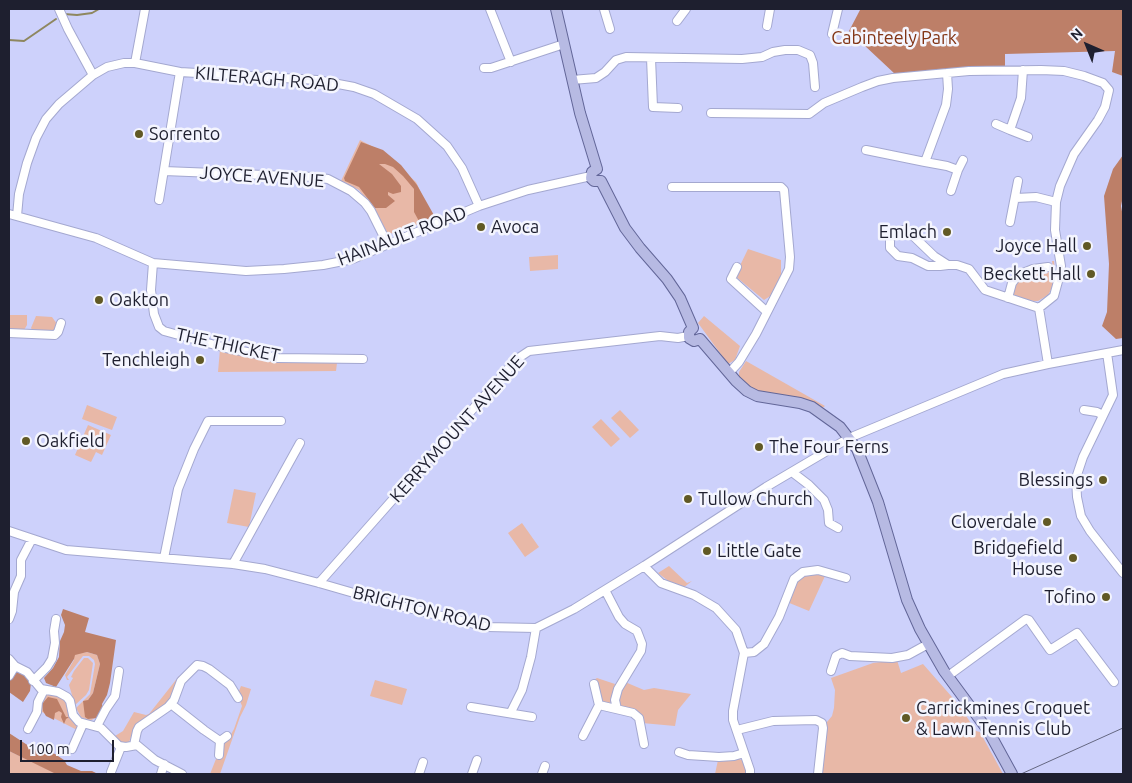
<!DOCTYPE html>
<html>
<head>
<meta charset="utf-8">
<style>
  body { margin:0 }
  #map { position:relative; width:1132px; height:783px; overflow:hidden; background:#cdd1fb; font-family:Ubuntu,sans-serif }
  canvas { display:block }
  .frame { position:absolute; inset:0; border:10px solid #1e1f2f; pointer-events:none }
  .north { position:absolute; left:1062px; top:20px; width:50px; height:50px; -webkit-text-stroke:4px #f4f5fe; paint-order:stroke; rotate:316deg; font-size:14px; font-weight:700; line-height:20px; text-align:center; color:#1e1f2f }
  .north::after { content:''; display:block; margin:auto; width:18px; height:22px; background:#1e1f2f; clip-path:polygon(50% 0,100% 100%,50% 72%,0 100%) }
  .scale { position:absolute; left:20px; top:740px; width:94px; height:22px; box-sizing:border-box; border:2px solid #1e1f2f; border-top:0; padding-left:6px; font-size:15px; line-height:18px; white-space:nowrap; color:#1e1f2f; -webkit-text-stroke:4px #f4f5fe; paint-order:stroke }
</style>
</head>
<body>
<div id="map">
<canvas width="1132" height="783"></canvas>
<div class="frame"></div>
<div class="north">N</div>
<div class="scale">100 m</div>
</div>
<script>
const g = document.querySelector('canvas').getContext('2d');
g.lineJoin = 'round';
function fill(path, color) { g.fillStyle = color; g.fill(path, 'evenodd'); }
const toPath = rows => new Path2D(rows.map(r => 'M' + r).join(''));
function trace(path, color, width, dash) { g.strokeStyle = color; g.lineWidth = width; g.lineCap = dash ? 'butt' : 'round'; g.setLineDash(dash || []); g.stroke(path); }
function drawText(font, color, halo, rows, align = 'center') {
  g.font = font + ' Ubuntu,sans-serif'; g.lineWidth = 5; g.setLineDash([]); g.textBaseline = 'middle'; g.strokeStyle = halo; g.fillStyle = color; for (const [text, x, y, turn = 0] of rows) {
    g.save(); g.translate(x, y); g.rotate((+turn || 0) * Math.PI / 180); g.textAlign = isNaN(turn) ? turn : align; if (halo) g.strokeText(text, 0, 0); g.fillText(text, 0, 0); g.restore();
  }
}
fill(toPath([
  [360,140,381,151,416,182,433,218,394,234,387,232,375,211,359,190,341,181],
  [748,249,781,260,781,275,772,295,764,300,735,276],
  [558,255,558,269,530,271,529,257],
  [1052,261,1054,261,1055,272,1052,288,1048,295,1038,301,1034,301,1014,297,1012,295,1013,286,1020,277,1021,279,1029,274,1029,272,1041,271,1044,274,1048,273,1048,269,1053,268],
  [9,315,27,315,27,325,24,330,9,330],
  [36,316,52,317,57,324,56,330,52,332,33,331,31,328],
  [704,316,740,346,735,360,728,364,698,323],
  [220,349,337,363,336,371,218,372],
  [746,361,825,406,820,410,753,393,739,382,739,372],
  [87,405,117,417,112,430,82,419],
  [620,410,639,430,630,438,611,418],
  [601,419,620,439,611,447,592,427],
  [88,425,111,435,102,455,96,452,91,462,75,455],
  [234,489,256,493,249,527,227,523],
  [522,523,539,547,525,557,508,533],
  [669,566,687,583,692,581,683,588,667,583,667,580,658,573],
  [815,574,825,576,809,611,787,602,794,583,803,575],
  [87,652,97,655,100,664,93,693,88,700,88,719,95,718,90,721,81,717,76,708,90,694,95,664,94,660,89,656,83,656,67,677,69,680,67,680,65,675,74,660,74,654],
  [84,658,88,658,93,663,89,690,86,695,75,705,69,685,73,678,71,677,74,671],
  [897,660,901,673,923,664,959,705,976,731,980,732,1003,774,821,774,827,722,832,716,834,708,835,690,831,678,873,663],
  [179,676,181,677,171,699,131,737,129,742,121,743,115,736,123,731,134,712,146,715,149,714],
  [597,678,615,684,610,704,608,707,603,708,599,686,594,680],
  [375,680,407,689,402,705,370,696],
  [625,682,644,690,654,688,691,694,678,710,675,726,642,723,640,718,620,710,617,698],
  [241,686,251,689,246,705,240,717,220,774,210,774,222,744,229,738,234,729,242,706,235,689,239,691],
  [46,694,58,694,66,701,78,724,77,730,40,711,40,704],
  [9,751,43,767,58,774,9,774],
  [739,759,744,761,746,774,715,774,718,760]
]), '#e8b8a7');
fill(toPath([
  [871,9,1123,9,1123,76,1112,72,1115,51,1005,54,1005,66,983,66,895,74,849,31,860,10],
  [361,142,383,150,401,165,417,185,435,217,420,223,414,212,414,189,403,176,393,167,385,164,379,164,392,174,401,186,401,192,393,194,388,192,388,195,395,201,386,208,375,208,359,187,345,181,344,178],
  [1123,155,1123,196,1121,206,1123,217,1123,338,1116,339,1102,326,1107,312,1109,264,1104,196,1113,169],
  [63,609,89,618,85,632,116,640,110,683,107,695,102,704,103,709,97,718,88,719,85,717,83,701,88,700,93,693,100,664,97,655,87,652,75,655,74,659,56,687,46,683,44,678,53,668,59,657,60,641,64,632,65,625,61,615],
  [16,670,25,674,31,683,30,691,23,702,9,692,9,679],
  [48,697,57,699,66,717,69,717,66,719,64,724,61,717,62,713,59,711,55,713,54,720,46,716,43,711,42,704],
  [9,733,32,748,40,751,40,752,48,751,55,754,64,760,67,765,81,771,92,771,98,774,56,774,9,751]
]), '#bd7f68');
trace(toPath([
  [64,14,77,15,92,13,99,9],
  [9,40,24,41,56,19]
]), '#8e875f', 2);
const minor = toPath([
  [59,9,68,29,93,75],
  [490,9,511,62],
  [604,9,610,29],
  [677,21,686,9],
  [767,26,770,9],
  [832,34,838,9],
  [651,58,653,107,678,108],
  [135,63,145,9],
  [484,68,491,68,564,44],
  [180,72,317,80,354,87,374,94,417,119,447,146,462,168,479,206],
  [572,80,596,78,605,72,616,60,626,57,742,59,762,57,773,52,785,50,798,50,810,55,813,63,815,87],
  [711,113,809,114,824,103,862,87,878,81,893,78,969,71,1041,70,1064,71,1084,76,1103,83,1109,90,1105,107,1098,120,1074,154,1060,186,1056,202,1055,230,1061,266,1060,274,1054,296,1039,308],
  [996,124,1010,130,1021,98,1023,70],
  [1010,130,1028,137],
  [866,150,925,162,946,105,948,89,947,73],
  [925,162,947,166,958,170,951,191],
  [958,170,963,160],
  [164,171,315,177,328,179,351,191,365,203,371,211,388,245],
  [672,187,781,187,784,190,790,257,789,269,756,334,739,362,729,373],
  [1016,198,1036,197,1056,202],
  [9,214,96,238,153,263,246,271,284,269,323,265,353,259,479,206,528,190,591,176],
  [17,216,19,194,27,163,36,138,46,119,59,104,93,75,107,67,124,63,135,63,180,72,159,200],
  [1010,222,1018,181],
  [153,263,151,290,154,314,159,327,164,331,226,348,278,358,363,359],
  [948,265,940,266,928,266,912,258,898,256,890,248,890,239,896,232,903,230,908,231,934,256,948,265,957,265,969,269,985,290,1039,308],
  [737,267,731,279,767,312],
  [1008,298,1012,283,1018,275,1033,269,1048,267],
  [1039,308,1048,364],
  [9,333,55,335,58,332,61,323],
  [1107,353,1113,395,1083,457,1076,478,1077,497,1081,516,1090,531,1123,573],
  [1084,410,1097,412,1103,415],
  [792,472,809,485,824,500,828,510,829,523,838,528],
  [9,531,66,550,233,564,265,569,319,583,392,604,487,627,536,628,574,609,644,566,766,487,849,438,1003,374,1048,364,1123,350],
  [164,558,178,489,194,449,208,421,281,421],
  [233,564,300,443],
  [644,566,661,583,694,595,716,608,736,630,744,653,733,711,733,720,750,770,750,774],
  [319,583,517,359,529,351,660,336,678,338,688,336],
  [605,590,619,617,625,624,637,631,642,644,641,651,618,689,615,700,617,709],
  [9,619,12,611,14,592,21,576,21,560,32,539],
  [744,653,754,652,764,644,779,617,794,579,803,572,818,570,846,578],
  [9,659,15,666,27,672,41,689,58,692,67,697,70,701,73,715,79,722,101,728,119,746,126,747,137,745,155,760,182,774],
  [831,671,836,656,842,653,850,656,892,658,908,655,928,644],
  [9,676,15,666],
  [948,676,1026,619,1029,620,1050,650,1077,633,1114,682],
  [33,681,47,667,52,659,55,643,54,631,56,619],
  [171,704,204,730,220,741],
  [599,705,633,713,639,718,644,744],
  [471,707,532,717],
  [511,712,522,690,531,657,536,628],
  [97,726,106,709,115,696,119,671],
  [28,729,37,712,38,702,44,690],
  [737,730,773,721,816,720,822,723,823,728,818,774],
  [583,736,599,705,594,684],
  [134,745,137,731,139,727,168,707,174,700,181,681,197,665,203,666,209,669,230,685,238,698],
  [72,749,83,724],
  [679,752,688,755,719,757,734,756,744,753],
  [219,755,220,741,227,736],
  [111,772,121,747],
  [161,774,164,764],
  [419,774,423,762],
  [472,774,477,760],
  [542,774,545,766]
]);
const major = toPath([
  [556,9,580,113,597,169],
  [597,169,592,172,591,178,594,181,601,181],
  [601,181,625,228,640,248,667,279,680,298,693,328],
  [693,328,689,332,689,338,694,341,700,339],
  [700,339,736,381,747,391,757,396,800,403,812,407,840,427,857,449,878,502,907,600,920,629,944,671,989,732,1012,774]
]);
trace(minor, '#a4a8d0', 10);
trace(major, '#626698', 12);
trace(minor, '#fff', 8);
trace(major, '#b7bae3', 10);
trace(toPath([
  [1021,774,1123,728]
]), '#646781', 1);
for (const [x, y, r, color] of [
  [139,134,5,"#615925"],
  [481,227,5,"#615925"],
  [947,232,5,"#615925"],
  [1087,246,5,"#615925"],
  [1091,274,5,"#615925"],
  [99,300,5,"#615925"],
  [200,360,5,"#615925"],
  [26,441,5,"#615925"],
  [759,447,5,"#615925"],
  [1103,480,5,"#615925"],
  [688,499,5,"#615925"],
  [1047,522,5,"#615925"],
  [707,551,5,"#615925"],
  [1073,558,5,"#615925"],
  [1106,597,5,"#615925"],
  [906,718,5,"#615925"]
]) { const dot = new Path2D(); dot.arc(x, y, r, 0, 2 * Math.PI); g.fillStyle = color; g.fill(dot); trace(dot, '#f4f5fe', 2); }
drawText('18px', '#823415', '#f4f5fe', [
  ["Cabinteely Park",894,38]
]);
drawText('18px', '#1e1f2f', '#f4f5fe', [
  ["KILTERAGH ROAD",267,79,5],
  ["JOYCE AVENUE",262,177,4],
  ["HAINAULT ROAD",402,236,-21],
  ["THE THICKET",228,345,12],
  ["KERRYMOUNT AVENUE",457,429,-48],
  ["BRIGHTON ROAD",422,609,14]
]);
drawText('18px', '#1e1f2f', '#f4f5fe', [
  ["Sorrento",149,134],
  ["Avoca",491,227],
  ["Emlach",937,232,"right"],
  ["Joyce Hall",1077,246,"right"],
  ["Beckett Hall",1081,274,"right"],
  ["Oakton",109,300],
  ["Tenchleigh",190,360,"right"],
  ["Oakfield",36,441],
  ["The Four Ferns",769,447],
  ["Blessings",1093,480,"right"],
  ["Tullow Church",698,499],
  ["Cloverdale",1037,522,"right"],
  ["Bridgefield",1063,548,"right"],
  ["House",1063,569,"right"],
  ["Little Gate",717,551],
  ["Tofino",1096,597,"right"],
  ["Carrickmines Croquet",916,708],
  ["& Lawn Tennis Club",916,729]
], 'left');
</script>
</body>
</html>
